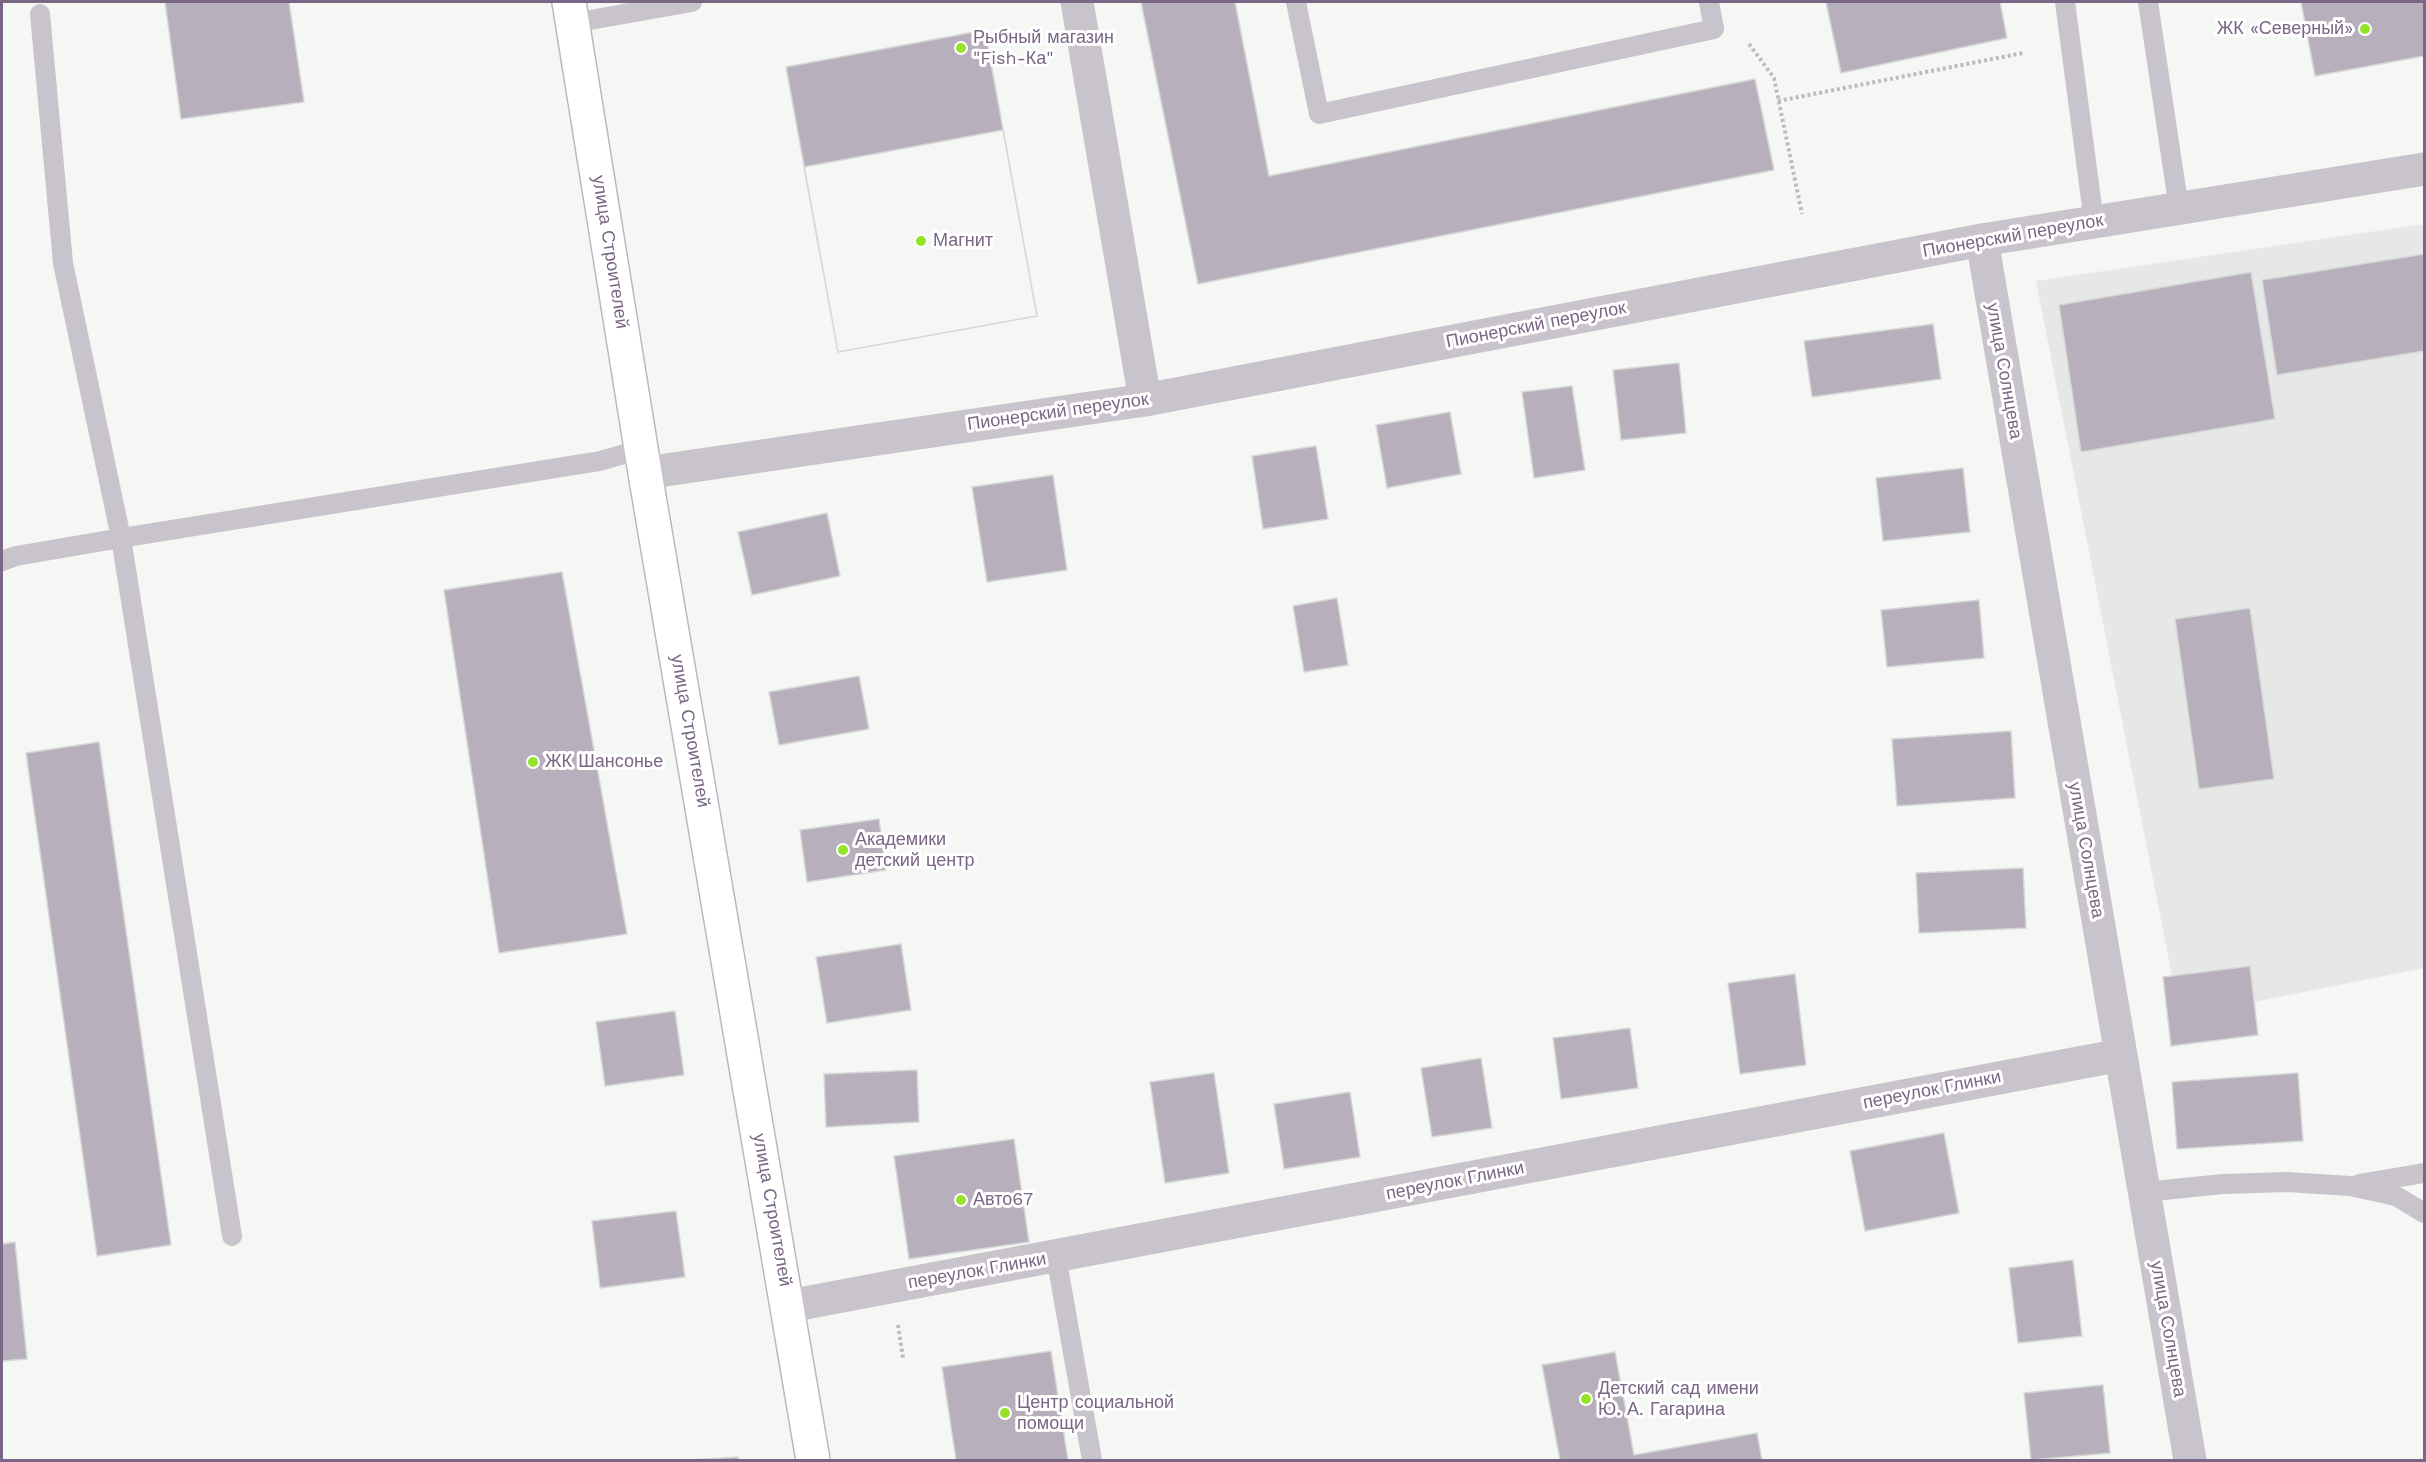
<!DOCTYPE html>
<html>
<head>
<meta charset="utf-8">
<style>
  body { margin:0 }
  #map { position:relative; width:2426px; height:1462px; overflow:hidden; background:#f4f7f4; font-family:"Work Sans",sans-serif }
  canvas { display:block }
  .frame { position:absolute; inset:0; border:3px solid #7a6685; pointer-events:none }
</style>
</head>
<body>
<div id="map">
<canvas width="2426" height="1462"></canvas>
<div class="frame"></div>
</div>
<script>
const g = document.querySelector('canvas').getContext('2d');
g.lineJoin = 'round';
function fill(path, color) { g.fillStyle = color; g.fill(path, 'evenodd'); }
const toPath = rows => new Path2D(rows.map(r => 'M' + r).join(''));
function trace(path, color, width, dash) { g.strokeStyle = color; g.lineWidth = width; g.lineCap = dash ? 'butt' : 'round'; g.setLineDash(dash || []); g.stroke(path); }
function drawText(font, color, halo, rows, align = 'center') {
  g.font = font + ' "Work Sans",sans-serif'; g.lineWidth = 6; g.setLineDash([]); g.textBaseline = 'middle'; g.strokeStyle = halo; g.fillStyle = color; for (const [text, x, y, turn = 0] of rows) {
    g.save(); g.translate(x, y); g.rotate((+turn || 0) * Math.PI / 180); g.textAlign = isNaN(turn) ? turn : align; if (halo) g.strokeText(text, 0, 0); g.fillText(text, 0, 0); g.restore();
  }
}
fill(toPath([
  [2424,224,2424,968,2180,1017,2036,281]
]), '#e6e8e8');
const building = toPath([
  [165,2,289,2,304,102,181,119,165,2],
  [1141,2,1235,2,1269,176,1755,79,1774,170,1198,284,1141,2],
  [1826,2,2000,2,2007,38,1841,73,1826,2],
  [2301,2,2424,2,2424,56,2315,76,2301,2],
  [985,30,1037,316,838,352,786,67,985,30],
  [1003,130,1037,316,838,352,804,167,1003,130],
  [2424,254,2424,351,2277,375,2262,280,2424,254],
  [2251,272,2275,419,2081,452,2059,305,2251,272],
  [1933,324,1941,379,1812,397,1804,341,1933,324],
  [1679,363,1686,433,1621,440,1613,370,1679,363],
  [1572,386,1585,470,1534,478,1522,392,1572,386],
  [1450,412,1461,474,1387,488,1376,425,1450,412],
  [1316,446,1328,519,1263,529,1252,456,1316,446],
  [1963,468,1970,532,1883,541,1876,478,1963,468],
  [1053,475,1067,570,987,582,972,487,1053,475],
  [827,513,840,576,752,595,738,532,827,513],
  [562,572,627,934,499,953,444,590,562,572],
  [1337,598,1348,665,1304,672,1293,606,1337,598],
  [1979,600,1984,658,1887,667,1881,610,1979,600],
  [2250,608,2274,779,2199,789,2175,619,2250,608],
  [859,676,869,729,779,745,769,692,859,676],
  [2011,731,2015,798,1897,806,1892,739,2011,731],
  [99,742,171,1245,97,1256,26,753,99,742],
  [879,819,886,870,807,882,800,830,879,819],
  [2023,868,2026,928,1919,933,1916,873,2023,868],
  [901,944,911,1010,827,1023,816,957,901,944],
  [2250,966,2258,1035,2171,1046,2163,977,2250,966],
  [1795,974,1806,1065,1740,1074,1728,983,1795,974],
  [675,1011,684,1075,605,1086,596,1022,675,1011],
  [1630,1028,1638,1088,1561,1099,1553,1038,1630,1028],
  [1481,1058,1492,1128,1432,1137,1421,1068,1481,1058],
  [917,1070,919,1122,826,1127,824,1074,917,1070],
  [1214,1073,1229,1173,1165,1183,1150,1082,1214,1073],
  [2298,1073,2303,1141,2177,1149,2172,1082,2298,1073],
  [1350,1092,1360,1157,1284,1169,1274,1104,1350,1092],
  [1944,1133,1959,1213,1865,1231,1850,1151,1944,1133],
  [1014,1139,1029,1242,909,1259,894,1156,1014,1139],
  [676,1211,685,1277,600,1288,592,1221,676,1211],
  [15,1242,27,1359,2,1361,2,1244,15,1242],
  [2073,1260,2082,1336,2018,1343,2009,1268,2073,1260],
  [1051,1351,1068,1460,956,1460,942,1367,1051,1351],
  [1615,1352,1634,1455,1757,1433,1762,1460,1560,1460,1542,1365,1615,1352],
  [2103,1385,2110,1453,2031,1460,2024,1393,2103,1385],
  [738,1457,739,1460,690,1460,738,1457]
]);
fill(building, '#b7b0bc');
trace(building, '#d6d8d7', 1.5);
const secondary = toPath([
  [569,2,645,473,813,1460]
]);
trace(secondary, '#bcb6c0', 36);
trace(toPath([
  [1749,44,1774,78,1802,214],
  [1778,101,2023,53],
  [898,1325,903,1358]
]), '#bdbabf', 4, [3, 3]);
trace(toPath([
  [1296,2,1319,114,1714,29,1709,2],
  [2065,2,2094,222],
  [2148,2,2179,209],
  [40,14,63,263,121,538,232,1236],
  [573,23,692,2],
  [2,561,16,556,121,538,600,461,642,449],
  [2359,1184,2424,1173],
  [2144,1192,2223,1184,2287,1182,2350,1186,2396,1196,2424,1213],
  [1056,1256,1092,1460]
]), '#c9c4cb', 20);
trace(toPath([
  [1077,2,1145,400],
  [1982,240,2190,1460],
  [789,1306,2121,1055]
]), '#c9c4cb', 33);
trace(toPath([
  [645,473,1145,400,1982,240,2424,169]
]), '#c9c4cb', 33);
trace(secondary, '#fff', 33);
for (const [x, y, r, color] of [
  [2365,29,6,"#94e328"],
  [961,48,6,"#94e328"],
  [921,241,6,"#94e328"],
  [533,762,6,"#94e328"],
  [843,850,6,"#94e328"],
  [961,1200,6,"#94e328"],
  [1586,1399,6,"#94e328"],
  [1005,1413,6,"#94e328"]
]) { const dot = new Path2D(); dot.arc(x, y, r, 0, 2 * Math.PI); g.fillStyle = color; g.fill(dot); trace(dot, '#fff', 2); }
drawText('18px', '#7a6685', '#fff', [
  ["ЖК «Северный»",2353,29,"right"],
  ["Рыбный магазин",973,38],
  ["\"Fish-Ка\"",973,59],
  ["Магнит",933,241],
  ["ЖК Шансонье",545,762],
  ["Академики",855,840],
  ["детский центр",855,861],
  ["Авто67",973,1200],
  ["Детский сад имени",1598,1389],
  ["Ю. А. Гагарина",1598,1410],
  ["Центр социальной",1017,1403],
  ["помощи",1017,1424]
], 'left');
drawText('18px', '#7a6685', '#fff', [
  ["Пионерский переулок",2013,236,-10],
  ["улица Строителей",610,252,81],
  ["Пионерский переулок",1536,325,-11],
  ["улица Солнцева",2004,371,80],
  ["Пионерский переулок",1058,412,-8],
  ["улица Строителей",690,731,80],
  ["улица Солнцева",2086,850,80],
  ["переулок Глинки",1932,1090,-11],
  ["переулок Глинки",1455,1181,-11],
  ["улица Строителей",772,1210,80],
  ["переулок Глинки",977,1271,-10],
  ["улица Солнцева",2168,1329,80]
]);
</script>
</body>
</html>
